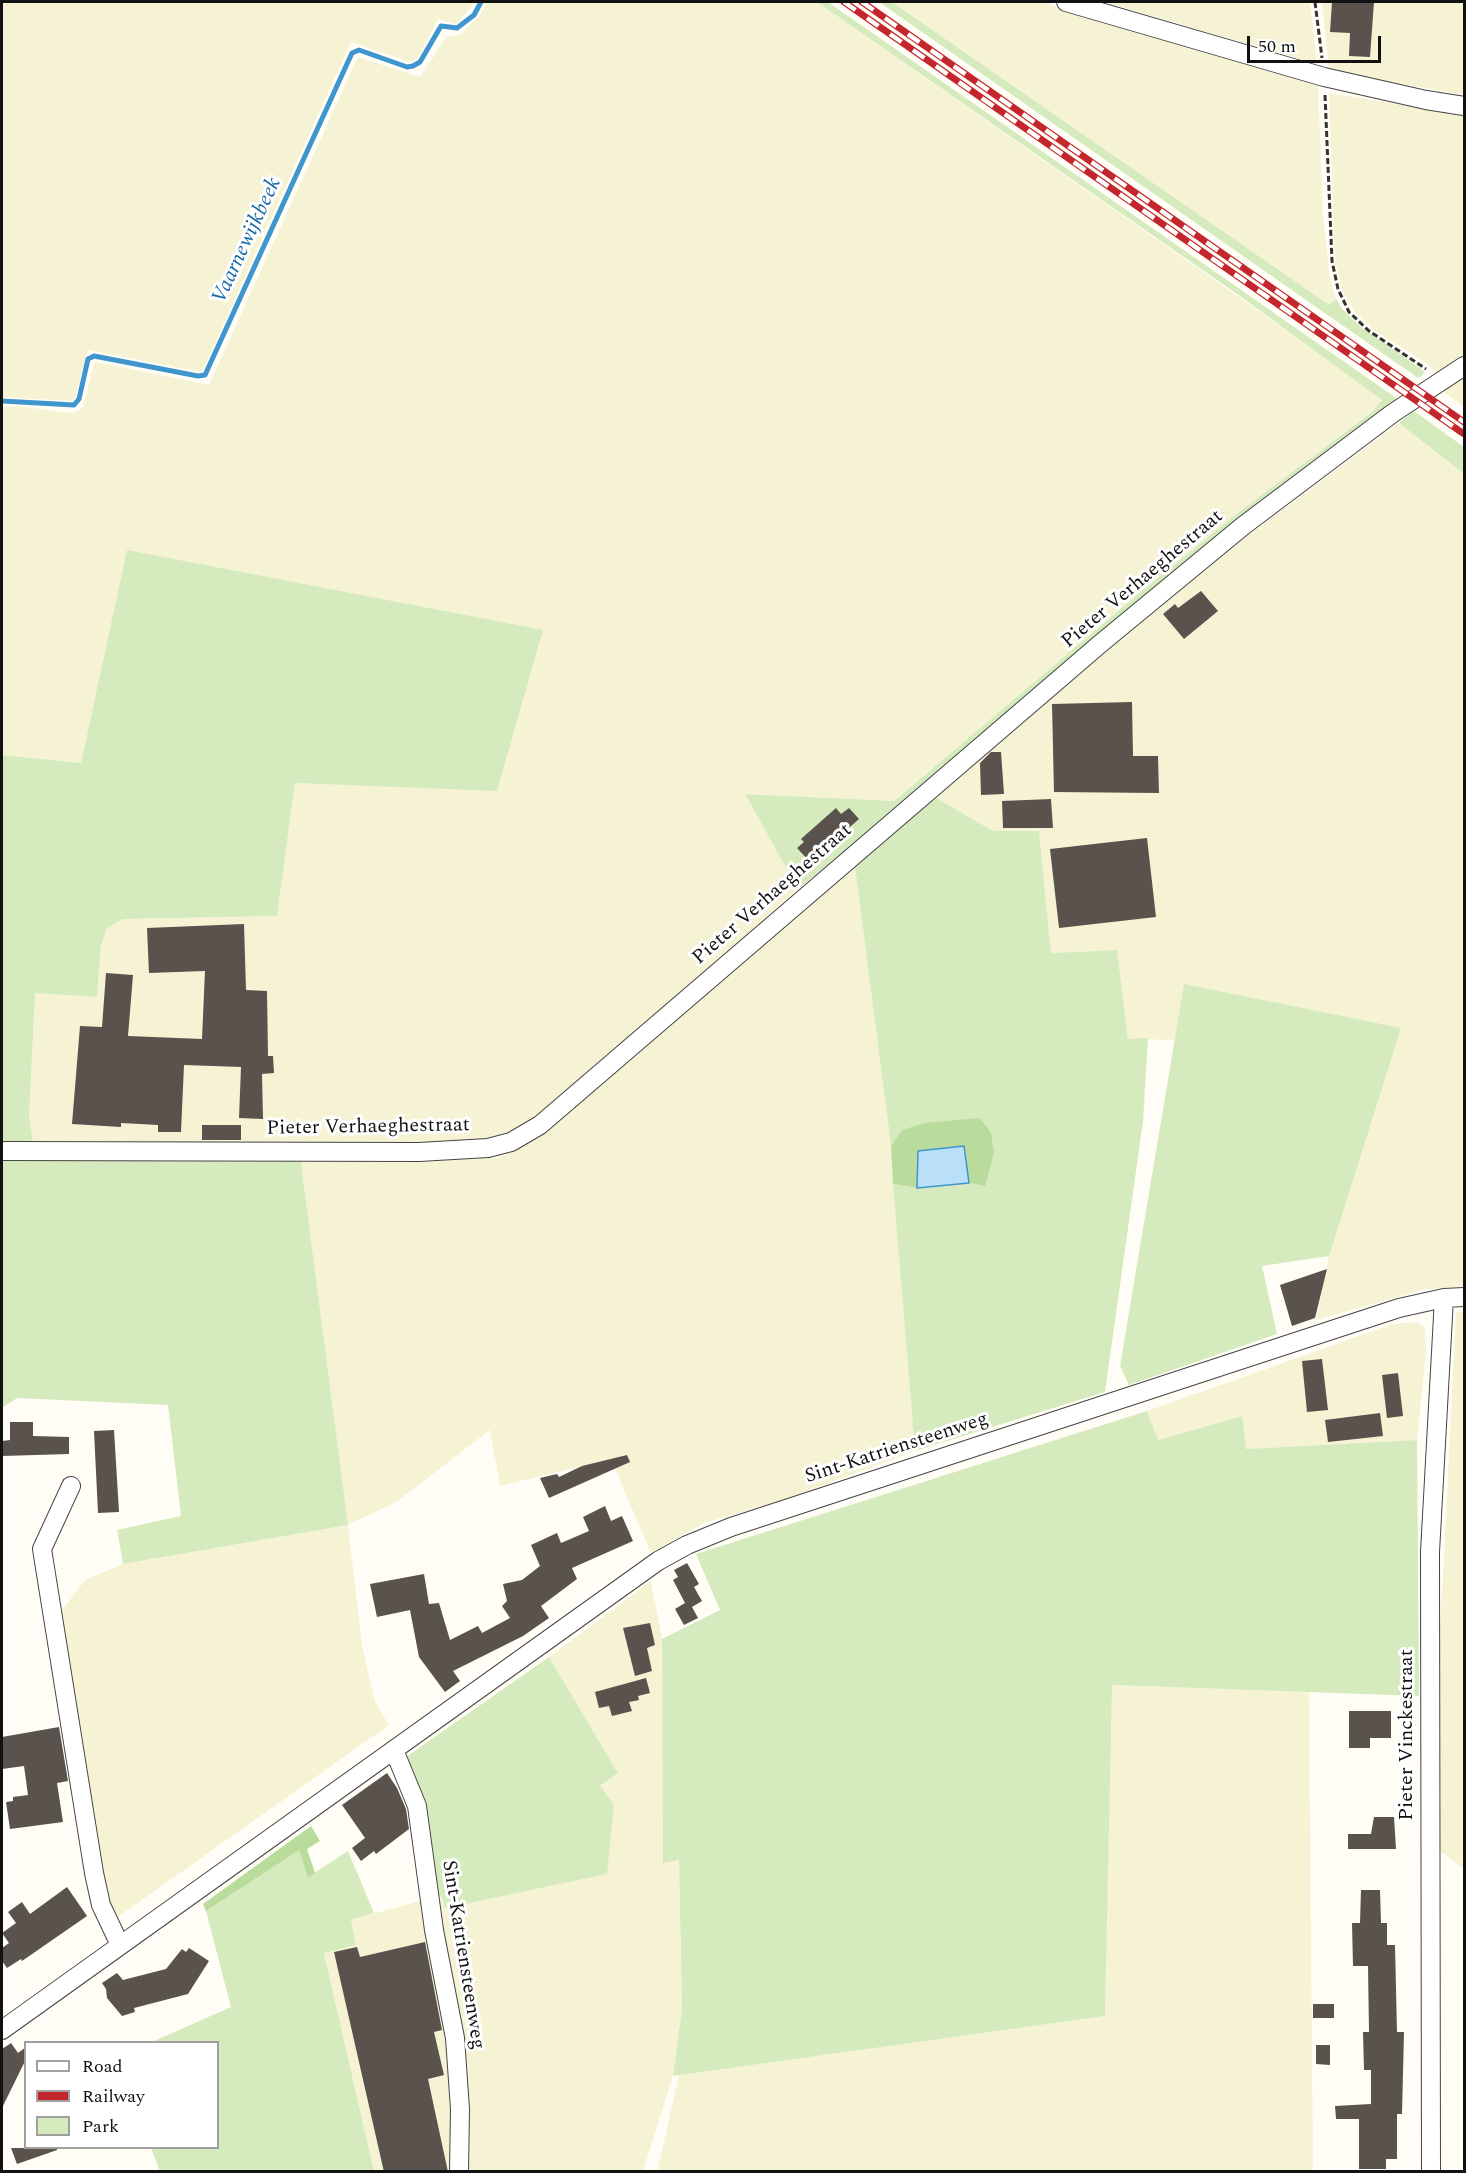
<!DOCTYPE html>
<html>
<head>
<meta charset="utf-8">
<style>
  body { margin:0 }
  #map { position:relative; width:1466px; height:2173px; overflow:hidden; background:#fffdf5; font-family:Spectral,serif }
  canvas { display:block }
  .frame { position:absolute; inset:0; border:3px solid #111; pointer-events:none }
  .legend { position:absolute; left:24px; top:2041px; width:195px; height:108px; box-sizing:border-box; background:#fff; border:2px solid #a0a0a0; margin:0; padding:8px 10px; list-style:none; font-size:18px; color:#111 }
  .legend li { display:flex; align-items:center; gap:12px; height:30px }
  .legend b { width:30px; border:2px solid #a0a0a0 }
  .scale { position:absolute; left:1247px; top:36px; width:134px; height:27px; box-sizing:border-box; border:3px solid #111; border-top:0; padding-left:8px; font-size:18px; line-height:21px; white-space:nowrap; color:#111; -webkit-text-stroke:4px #fff; paint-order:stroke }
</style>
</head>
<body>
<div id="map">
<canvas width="1466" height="2173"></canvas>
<div class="frame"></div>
<ul class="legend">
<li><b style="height:8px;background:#fff"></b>Road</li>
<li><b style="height:8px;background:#c4262e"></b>Railway</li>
<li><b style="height:16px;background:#d5ebbd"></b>Park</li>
</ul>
<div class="scale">50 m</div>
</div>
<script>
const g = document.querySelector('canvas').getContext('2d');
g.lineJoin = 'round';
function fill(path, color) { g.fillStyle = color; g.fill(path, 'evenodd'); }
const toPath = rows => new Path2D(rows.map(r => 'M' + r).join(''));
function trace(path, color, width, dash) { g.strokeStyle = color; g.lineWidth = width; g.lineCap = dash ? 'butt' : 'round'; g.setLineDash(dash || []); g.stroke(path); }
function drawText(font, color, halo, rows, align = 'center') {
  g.font = font + ' Spectral,serif'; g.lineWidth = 6; g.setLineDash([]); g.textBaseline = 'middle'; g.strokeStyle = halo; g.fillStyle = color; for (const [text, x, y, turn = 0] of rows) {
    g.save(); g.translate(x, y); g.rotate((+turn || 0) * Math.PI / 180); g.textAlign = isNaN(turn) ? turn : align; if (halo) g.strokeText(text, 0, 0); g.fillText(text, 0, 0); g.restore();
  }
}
fill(toPath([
  [2,2,475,2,456,24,438,19,418,58,410,62,351,42,202,372,88,350,74,401,2,397],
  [487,2,817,2,1379,395,1381,404,1239,512,893,801,745,794,798,889,583,1079,515,1132,485,1142,457,1145,34,1147,29,1118,35,993,97,997,101,945,107,928,123,919,277,916,295,783,497,790,128,551,81,763,2,755,2,407,18,406,70,413,78,411,83,406,95,362,209,385,358,57,420,77,447,36,460,35,480,15],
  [892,2,1042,2,1318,86,1323,216,1330,278,1336,299,1329,306],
  [1105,2,1310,2,1317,64],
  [1322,2,1464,2,1464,95,1329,71],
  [1329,93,1464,115,1464,359,1436,376,1428,364,1372,329,1354,311,1343,292,1335,264],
  [1464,374,1464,407,1444,392,1444,386],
  [1399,423,1464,474,1464,1286,1422,1290,1316,1320,1329,1256,1185,984,1175,1040,1128,1039,1117,950,1051,953,1039,831,993,831,933,796,1237,544],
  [855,867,891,1146,915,1451,783,1500,704,1523,651,1553,611,1459,500,1486,490,1430,396,1502,348,1525,362,1645,375,1702,389,1725,115,1919,102,1883,60,1613,85,1580,123,1564,348,1525,300,1155,497,1158,516,1150,539,1136,631,1060],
  [1456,1311,1464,1312,1464,1869,1439,1850,1439,1657],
  [1418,1322,1425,1328,1426,1352,1417,1440,1245,1449,1241,1416,1157,1440,1147,1411,1393,1324],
  [651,1581,663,1645,663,1863,679,1860,682,2008,673,2076,643,2171,374,2171,324,1952,356,1945,350,1920,442,1895,445,1908,618,1773,549,1657],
  [1111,1685,1309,1692,1313,2171,657,2172,679,2075,1105,2016]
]), '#f6f3d4');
fill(toPath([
  [817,2,828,2,1399,400,798,889,745,794,894,801,1148,586,1239,512,1373,411,1382,400,1240,296],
  [879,2,892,2,1329,305,1336,299,1343,310,1361,327,1424,371,1423,375,1418,378],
  [1414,411,1464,447,1464,474,1399,423],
  [127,550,543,630,497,791,295,783,277,916,123,919,107,928,101,945,97,997,35,993,29,1118,34,1147,2,1146,2,755,81,763],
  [933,796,993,831,1039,831,1051,953,1117,950,1128,1039,1148,1038,1143,1121,1105,1392,915,1451,893,1184,917,1188,969,1183,985,1186,902,1131,891,1146,855,867],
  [1184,984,1401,1028,1329,1256,1262,1266,1277,1334,1129,1385,1120,1366],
  [300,1155,348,1525,123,1564,117,1530,181,1516,168,1405,17,1398,2,1408,2,1160],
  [1147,1411,1158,1440,1242,1416,1246,1449,1417,1440,1419,1696,1112,1685,1105,2016,673,2076,682,2008,679,1860,663,1863,662,1639,720,1610,696,1554],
  [549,1657,618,1773,600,1786,614,1805,607,1874,445,1908,442,1896,434,1898,406,1757],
  [299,1849,308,1877,348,1851,374,1913,351,1920,356,1945,324,1953,374,2171,160,2171,151,2148,218,2148,218,2042,152,2042,231,2007,206,1911]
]), '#d5ebbd');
fill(toPath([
  [980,1118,991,1133,994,1153,985,1186,969,1183,964,1146,919,1151,917,1188,893,1184,891,1146,902,1130,925,1123],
  [311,1826,320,1841,307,1849,315,1873,308,1878,299,1850,206,1911,203,1904]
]), '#b9dc9c');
const water = toPath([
  [964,1146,969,1183,917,1188,918,1151,964,1146]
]);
fill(water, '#b9e0f7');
trace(water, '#3f96cf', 1.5);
trace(toPath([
  [2,401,74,405,79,399,88,359,94,356,198,376,205,375,352,53,359,50,407,67,413,66,420,62,441,26,457,28,474,15,481,2]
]), '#3f96cf', 5);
fill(toPath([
  [1332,2,1374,2,1370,57,1349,56,1350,33,1330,32],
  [1201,591,1218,611,1184,639,1163,614,1175,604,1178,608],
  [1132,702,1133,756,1158,756,1159,793,1054,792,1052,704],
  [991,752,1001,752,1004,794,981,795,980,763],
  [1051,799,1053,828,1003,828,1002,801],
  [836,808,841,814,849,808,859,819,810,862,797,848,804,842,801,839],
  [1147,838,1156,917,1059,928,1050,849],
  [244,924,246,990,267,991,268,1056,273,1056,274,1073,262,1074,263,1119,239,1118,241,1067,184,1065,181,1132,158,1132,158,1125,121,1123,121,1127,72,1124,80,1026,102,1027,106,973,133,975,128,1036,202,1039,205,971,149,973,147,928],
  [202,1125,241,1125,241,1140,202,1140],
  [1327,1269,1315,1318,1292,1326,1280,1285],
  [1322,1359,1328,1410,1307,1412,1302,1361],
  [1398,1373,1403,1416,1387,1418,1382,1375],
  [1380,1413,1383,1436,1328,1442,1325,1420],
  [10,1422,33,1422,33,1436,69,1437,69,1454,2,1456,2,1441,10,1440],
  [114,1430,119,1512,98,1513,94,1431],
  [627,1455,630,1462,549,1498,540,1478,557,1474,559,1477,582,1466],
  [605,1506,611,1521,622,1516,633,1541,572,1568,577,1579,541,1606,549,1618,523,1636,453,1671,460,1681,445,1692,419,1657,410,1610,377,1617,370,1584,424,1574,429,1604,439,1603,450,1640,478,1626,482,1633,510,1618,502,1606,507,1601,503,1584,522,1580,540,1566,531,1545,557,1533,561,1543,589,1531,583,1517],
  [687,1563,699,1584,694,1587,702,1601,692,1607,698,1618,684,1625,675,1609,685,1603,673,1580,678,1577,674,1570],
  [650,1623,655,1645,647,1648,652,1671,635,1676,623,1628],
  [646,1678,650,1693,638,1696,639,1700,629,1702,632,1711,612,1716,609,1706,599,1708,595,1692],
  [1349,1711,1391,1711,1391,1738,1370,1738,1370,1748,1349,1748],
  [59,1727,68,1781,57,1783,63,1822,10,1829,6,1802,13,1801,13,1797,28,1795,24,1766,2,1769,2,1737],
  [387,1773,397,1788,406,1809,409,1829,376,1854,374,1851,361,1861,352,1848,365,1838,342,1805],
  [1374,1817,1394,1817,1396,1849,1348,1849,1348,1834,1371,1834],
  [67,1887,87,1916,22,1961,21,1959,7,1968,2,1961,2,1948,9,1943,2,1933,16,1923,8,1912,22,1902,30,1914],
  [1361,1890,1380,1890,1381,1923,1387,1923,1387,1945,1395,1945,1397,2032,1404,2032,1402,2114,1397,2114,1397,2159,1386,2159,1386,2169,1359,2169,1359,2119,1336,2119,1335,2106,1371,2104,1371,2070,1364,2070,1363,2032,1369,2032,1368,1966,1353,1966,1352,1923,1360,1923],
  [425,1942,442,2030,434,2032,444,2075,428,2079,448,2172,384,2172,334,1952,357,1947,360,1957],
  [189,1948,209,1961,188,1994,134,2008,135,2012,122,2016,107,1998,106,1989,102,1983,117,1973,123,1980,166,1969,182,1949,186,1952],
  [1313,2004,1334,2004,1334,2018,1313,2018],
  [11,2043,18,2053,26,2047,26,2059,2,2108,2,2049],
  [1316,2045,1330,2045,1330,2065,1316,2064],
  [11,2148,57,2148,57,2150,17,2164]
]), '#5a524d');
const minor = toPath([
  [1066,2,1324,77,1426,100,1464,106],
  [2,1151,419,1152,488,1148,511,1142,540,1125,1100,644,1243,526,1393,413,1464,366],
  [71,1486,42,1549,94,1873,101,1905,120,1945],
  [394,1750,417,1806,434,1930,455,2038,460,2109,459,2172],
  [2,2030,658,1561,687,1545,731,1527,1399,1308,1444,1298,1464,1297],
  [1431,2172,1430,1552,1444,1298]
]);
trace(minor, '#444', 20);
trace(toPath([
  [1315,2,1322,58],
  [1325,95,1332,261,1338,289,1349,312,1369,331,1426,369]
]), '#333', 3, [6, 3]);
trace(minor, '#fff', 18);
const rail = toPath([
  [844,2,1464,434],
  [862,2,1464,422]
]);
trace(rail, '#c4262e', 7);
trace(rail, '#fff', 4.5, [14]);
drawText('20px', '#111', '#fff', [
  ["Pieter Verhaeghestraat",1143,580,-40],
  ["Pieter Verhaeghestraat",773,895,-41],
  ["Pieter Verhaeghestraat",368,1128,-1],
  ["Sint-Katriensteenweg",897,1449,-18],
  ["Pieter Vinckestraat",1408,1735,-90],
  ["Sint-Katriensteenweg",462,1955,81]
]);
drawText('italic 21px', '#1768a6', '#fff', [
  ["Vaarnewijkbeek",248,241,-65]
]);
</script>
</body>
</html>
